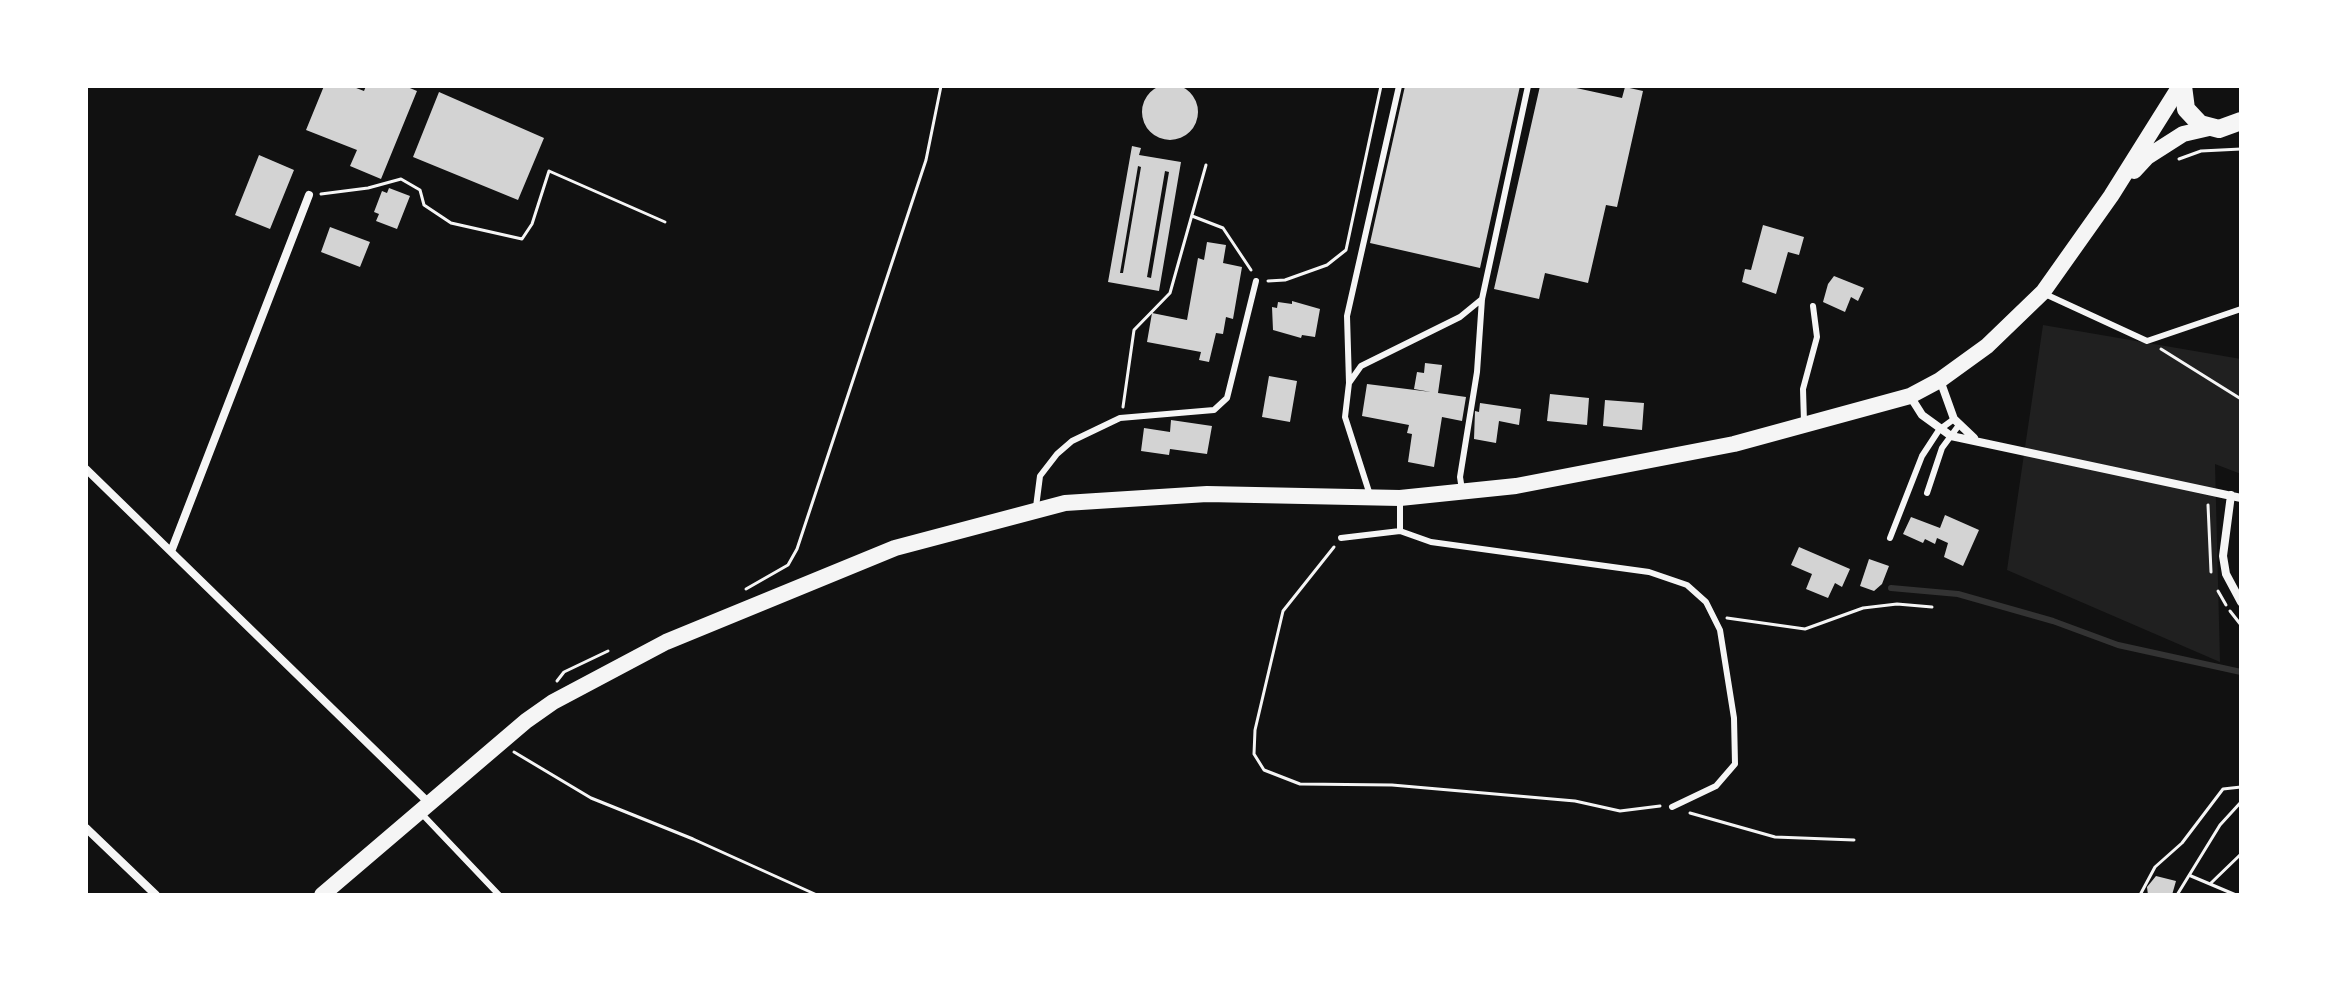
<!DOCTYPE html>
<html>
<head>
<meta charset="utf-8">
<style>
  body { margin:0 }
  #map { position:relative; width:2327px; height:981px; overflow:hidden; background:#111; font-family:Jost,sans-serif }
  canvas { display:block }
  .frame { position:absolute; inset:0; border:88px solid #fff; pointer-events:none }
</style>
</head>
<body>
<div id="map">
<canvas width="2327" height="981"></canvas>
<div class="frame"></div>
</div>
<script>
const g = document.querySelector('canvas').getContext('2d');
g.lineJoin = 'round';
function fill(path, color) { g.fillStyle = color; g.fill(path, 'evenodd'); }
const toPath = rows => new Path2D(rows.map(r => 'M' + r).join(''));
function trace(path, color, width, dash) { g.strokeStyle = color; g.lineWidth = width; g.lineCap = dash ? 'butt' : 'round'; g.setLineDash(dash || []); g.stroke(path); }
fill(toPath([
  [2043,325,2241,359,2241,474,2215,464,2220,662,2007,570]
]), '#202020');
trace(toPath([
  [1891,588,1958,594,2053,621,2118,645,2241,672]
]), '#333', 6);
fill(toPath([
  '1142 112a28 28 0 1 1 56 0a28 28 0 1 1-56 0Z',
  [324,86,351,86,364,91,366,86,405,86,417,91,381,179,350,166,357,150,306,130],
  [1405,86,1520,86,1480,268,1370,243],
  [1540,86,1567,86,1622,98,1625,87,1643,91,1617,207,1606,205,1588,283,1545,273,1539,299,1494,289],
  [439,92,544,138,518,200,413,157],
  [1132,146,1141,148,1139,155,1181,162,1159,291,1108,282],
  [1138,166,1141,167,1123,273,1120,273],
  [1165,171,1169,172,1151,278,1147,277],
  [259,155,294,170,270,229,235,215],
  [389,188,410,196,397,229,376,221,379,214,374,212,382,191,387,193],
  [1763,225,1804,237,1799,255,1788,252,1776,294,1742,282,1745,269,1751,270],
  [330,227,370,242,360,267,321,252],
  [1207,242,1226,245,1223,263,1242,267,1233,319,1226,317,1223,334,1216,333,1209,362,1199,360,1201,352,1147,342,1152,313,1187,320,1198,258,1204,260],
  [1834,276,1864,288,1858,301,1851,297,1845,312,1823,302,1828,284],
  [1292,301,1320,309,1315,337,1302,335,1301,338,1273,330,1272,307,1277,308,1278,302,1292,304],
  [1425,363,1442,365,1438,393,1466,397,1462,421,1442,417,1434,467,1408,462,1412,434,1407,433,1409,425,1362,416,1367,384,1431,392,1414,389,1417,372,1424,373],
  [1269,376,1297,381,1290,422,1262,417],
  [1550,394,1589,398,1587,425,1547,421],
  [1605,400,1644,403,1642,430,1603,426],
  [1480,403,1521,409,1519,425,1499,421,1496,443,1474,439,1475,411,1479,412],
  [1171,420,1212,426,1207,454,1170,449,1169,455,1141,451,1144,428,1170,432],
  [1945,515,1979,530,1963,566,1944,557,1948,543,1937,538,1935,544,1925,539,1923,543,1903,534,1911,517,1940,528],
  [1799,547,1850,569,1842,587,1835,583,1828,598,1806,589,1812,574,1791,565],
  [1869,559,1889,566,1882,584,1874,591,1860,586],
  [2156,876,2176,881,2172,895,2148,895,2147,887]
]), '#d3d3d3');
trace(toPath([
  [2179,159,2201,151,2241,149],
  [321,194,368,188,401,179,420,190,424,205,451,223,522,239,532,224,549,171,665,222],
  [1192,216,1223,228,1251,270],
  [1268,281,1285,280,1327,265,1346,250,1381,86],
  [2161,349,2241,399],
  [1123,407,1134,330,1170,293,1206,165],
  [2208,505,2211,572],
  [1334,547,1283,611,1255,730,1254,754,1264,770,1300,784,1392,785,1575,801,1620,811,1660,806],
  [746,589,788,565,797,549,926,160,941,86],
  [2218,591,2226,605],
  [2230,611,2241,625],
  [1727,618,1805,629,1863,608,1897,604,1932,607],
  [557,681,564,672,608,651],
  [514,752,591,798,693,839,817,895],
  [1690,813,1775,837,1854,840],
  [2191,876,2236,895],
  [2211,883,2241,854],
  [2140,895,2155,867,2182,843,2223,789,2241,787],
  [2177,895,2220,825,2241,802]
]), '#f5f5f5', 3);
trace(toPath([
  [2045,294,2147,341,2241,309],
  [1349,383,1347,316,1399,86],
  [1804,422,1803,389,1817,337,1813,306],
  [1462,490,1460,477,1477,372,1482,299,1528,86],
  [1927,493,1942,448,1959,425],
  [1370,495,1345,417,1349,383,1361,366,1460,317,1482,299],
  [1036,507,1040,476,1057,454,1072,441,1120,418,1214,410,1227,398,1256,281],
  [1400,531,1431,542,1649,572,1687,585,1706,602,1720,630,1734,718,1735,764,1716,786,1672,807],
  [1341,538,1400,531,1400,501],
  [1890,538,1922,456,1939,430,1954,419],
  [422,814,499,895]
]), '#f5f5f5', 6);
trace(toPath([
  [1940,380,1954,419,1974,438],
  [1910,396,1922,415,1951,436,2241,498],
  [86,469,429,803],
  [2231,495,2223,556,2226,574,2241,602],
  [172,549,309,195],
  [86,828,156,895]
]), '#f5f5f5', 8);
trace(toPath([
  [2134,171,2147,157,2183,134,2209,128],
  [322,895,526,721,553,702,666,642,895,548,1065,503,1207,494,1400,498,1516,486,1734,444,1910,396,1940,380,1987,346,2043,292,2111,196,2180,86]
]), '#f5f5f5', 16);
trace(toPath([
  [2183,86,2186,109,2200,124,2219,129,2241,121]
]), '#f5f5f5', 18);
</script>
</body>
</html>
